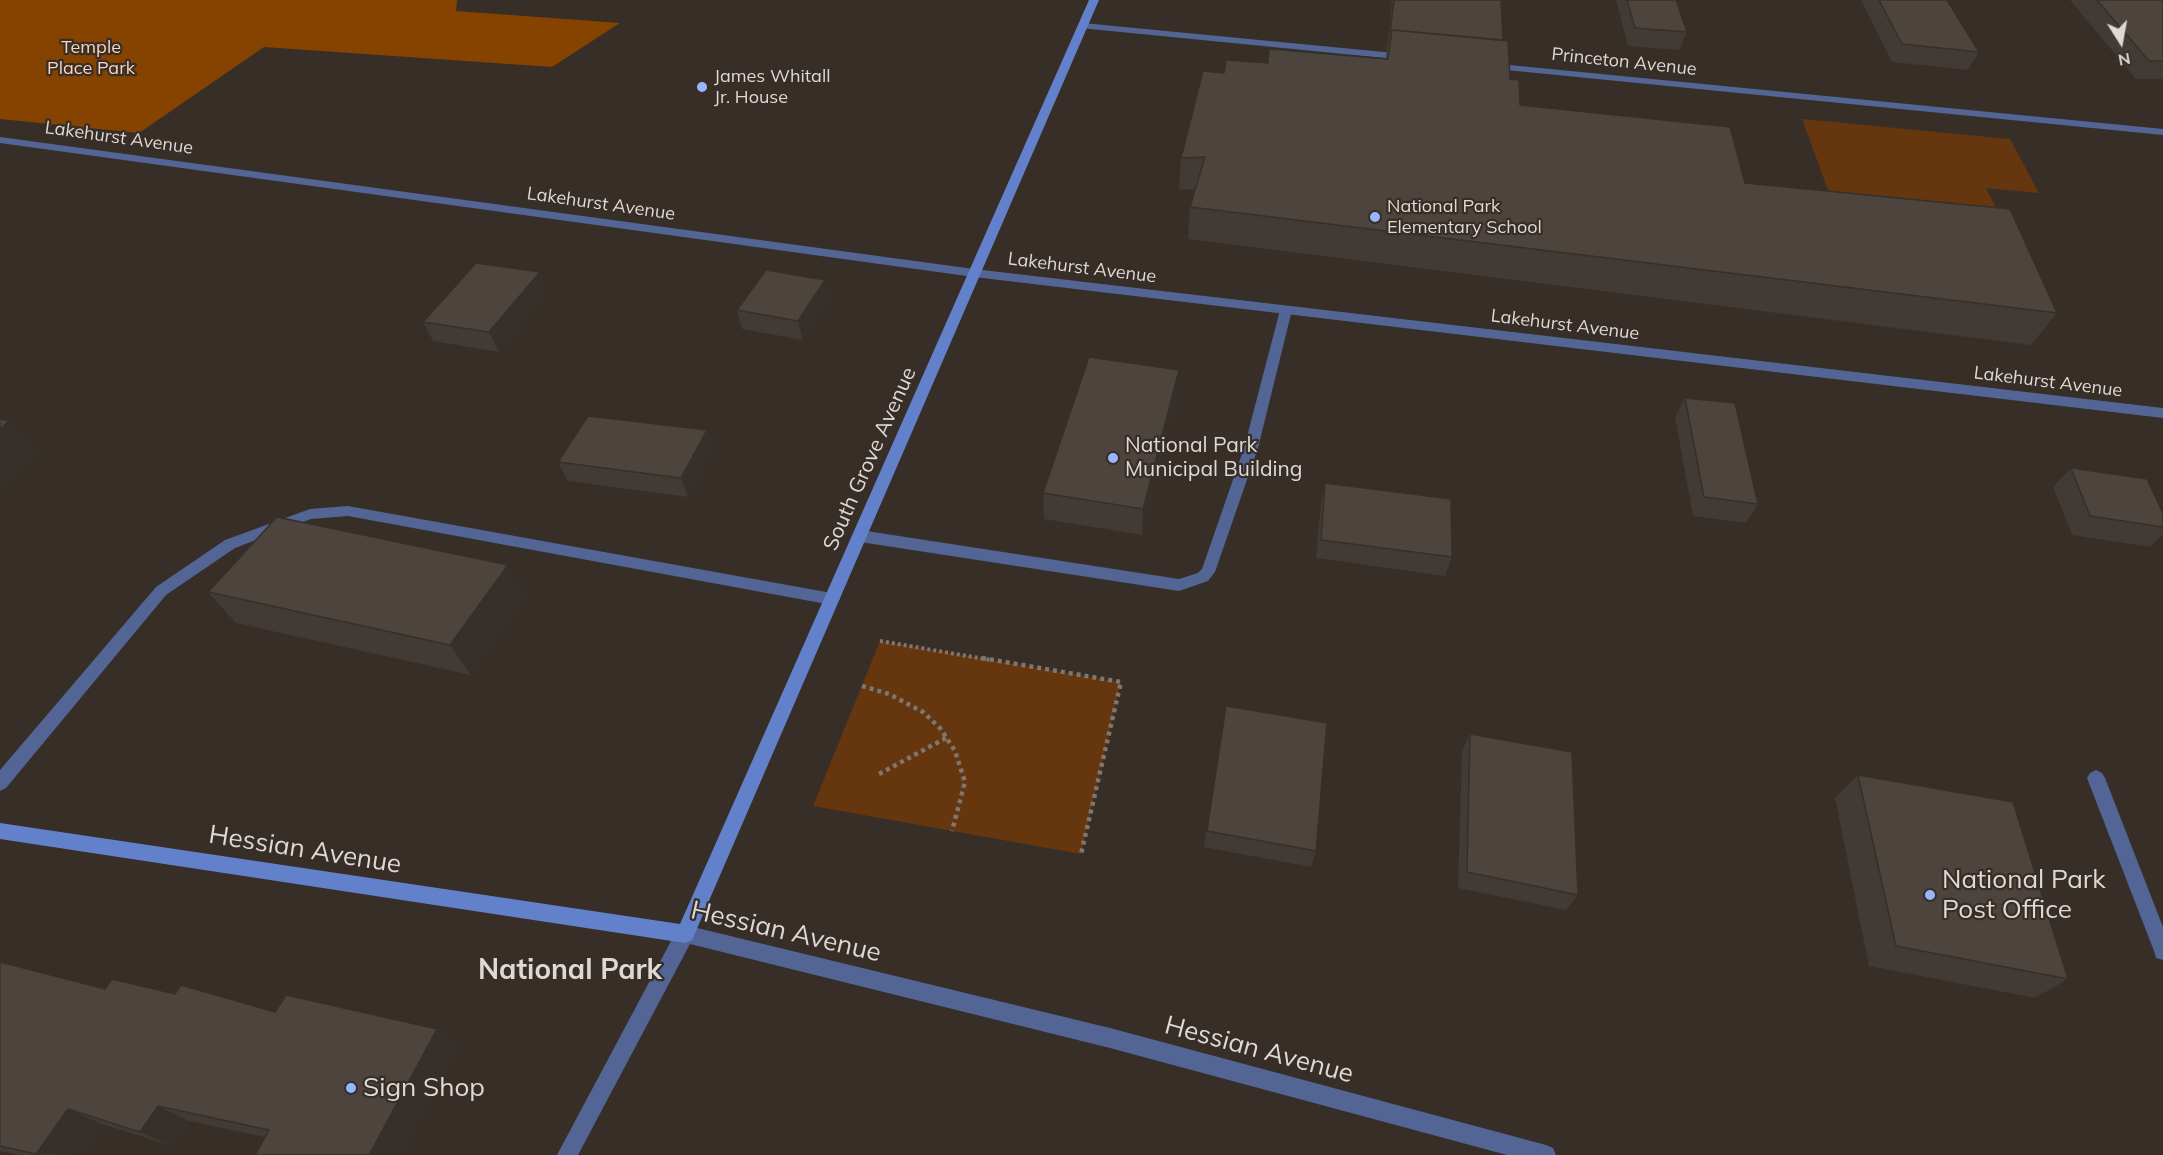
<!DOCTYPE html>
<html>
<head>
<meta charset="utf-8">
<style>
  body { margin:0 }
  #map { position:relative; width:2163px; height:1155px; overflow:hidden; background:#372e28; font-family:Mulish,sans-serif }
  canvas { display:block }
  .north { position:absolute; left:2091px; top:12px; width:60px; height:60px; -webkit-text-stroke:4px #372e28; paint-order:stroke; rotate:169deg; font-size:16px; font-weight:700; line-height:24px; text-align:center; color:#dfd9d5 }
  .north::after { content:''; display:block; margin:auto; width:21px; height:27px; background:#dfd9d5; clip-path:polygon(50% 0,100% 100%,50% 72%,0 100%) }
</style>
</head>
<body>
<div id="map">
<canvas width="2163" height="1155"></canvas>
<div class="north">N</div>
</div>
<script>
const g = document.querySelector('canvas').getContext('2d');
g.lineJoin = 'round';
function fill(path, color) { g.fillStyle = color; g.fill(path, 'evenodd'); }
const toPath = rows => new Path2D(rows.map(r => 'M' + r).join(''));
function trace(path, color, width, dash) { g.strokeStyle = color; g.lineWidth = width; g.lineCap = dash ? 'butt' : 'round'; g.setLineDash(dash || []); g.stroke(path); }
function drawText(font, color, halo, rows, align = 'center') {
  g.font = font + ' Mulish,sans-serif'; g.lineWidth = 4.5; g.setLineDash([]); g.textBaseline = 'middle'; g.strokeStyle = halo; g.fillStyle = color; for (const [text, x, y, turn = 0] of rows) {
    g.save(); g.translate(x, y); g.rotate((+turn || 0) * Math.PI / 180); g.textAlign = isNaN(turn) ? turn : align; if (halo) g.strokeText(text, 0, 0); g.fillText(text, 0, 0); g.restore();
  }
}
fill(toPath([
  [1802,119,2010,139,2039,193,1986,188,2007,230,1836,212],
  [880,641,1121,682,1081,854,813,806]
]), '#66360f');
fill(toPath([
  [0,0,457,0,456,11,620,23,552,67,264,47,139,133,0,119]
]), '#864300');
trace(toPath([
  [880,641,991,660]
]), '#7e7671', 4, [3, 3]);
trace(toPath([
  [982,658,1121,682,1081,854],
  [862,686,889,694,923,712,940,728,955,751,965,782,952,831],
  [879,774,946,738]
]), '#7e7671', 4.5, [4, 4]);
fill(toPath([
  [1286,306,1292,310,1258,448,1215,572,1208,581,1179,591,860,542,853,536,860,530,1179,579,1198,573,1202,569,1244,448,1280,310,1286,306],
  [348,506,832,593,837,595,840,599,837,603,832,605,348,516,311,519,235,548,166,595,6,788,0,791,0,770,156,587,225,540,310,509,348,506],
  [2096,770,2102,773,2105,778,2163,927,2163,960,2156,958,2154,951,2087,778,2090,773,2096,770]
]), '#526594');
fill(toPath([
  [1083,23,1405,54,1410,57,1405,60,1080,28,1078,26,1083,23],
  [1489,63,2163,129,2163,135,1486,68,1484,66,1489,63],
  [0,137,974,269,2163,408,2163,418,974,277,0,143,0,137]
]), '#526594');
fill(toPath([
  [685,925,1110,1028,1546,1145,1553,1148,1556,1155,1507,1155,1110,1048,690,944,578,1155,557,1155,678,928,685,925]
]), '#526594');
fill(toPath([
  [1089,0,1099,0,692,940,685,943,0,839,0,823,680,924,1089,0]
]), '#6381cb');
fill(toPath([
  [1392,0,1501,0,1503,40,1510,79,1520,105,1745,183,2057,313,2031,345,1188,239,1190,207,1195,189,1179,190,1181,158,1224,73,1267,62,1269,49,1386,58],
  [1616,0,1676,0,1687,32,1679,50,1628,46],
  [1861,0,1947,0,1979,52,1968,70,1892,62],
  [2070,0,2163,0,2163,79,2136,79],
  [540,272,548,292,499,352,433,341,423,322],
  [825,280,829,299,803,340,742,329,737,310],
  [1177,397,1142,535,1044,519,1043,493],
  [1685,398,1758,504,1746,523,1693,516,1675,417],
  [707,430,713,449,688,497,568,481,558,462],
  [2071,468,2163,513,2163,534,2150,547,2072,535,2053,487],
  [1325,483,1452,557,1445,576,1316,558,1321,502],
  [208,592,526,597,471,675,236,623],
  [1226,706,1316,851,1311,867,1204,847],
  [1470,734,1578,895,1566,910,1458,888,1462,751],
  [1858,775,2068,979,2035,998,1869,966,1835,798],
  [0,962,105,989,175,994,275,1012,437,1029,459,1045,401,1155,255,1155,265,1137,189,1121,172,1146,102,1124,81,1155,19,1155,0,1151]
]), '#423a34');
fill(toPath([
  [540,272,548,292,499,352,489,332],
  [825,280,829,299,803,340,798,321],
  [1179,370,1177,397,1142,535,1143,509],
  [9,421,41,453,0,489,0,429],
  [707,430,713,449,688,497,681,478],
  [508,565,526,597,471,675,450,645],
  [437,1029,459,1045,401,1155,369,1155],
  [158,1106,189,1121,172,1146,140,1132],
  [68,1109,102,1124,81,1155,36,1154]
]), '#36302b');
const building = toPath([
  [1394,0,1501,0,1503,40,1392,30,1391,32,1390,32,1394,0],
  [1627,0,1676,0,1687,32,1635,28,1627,0],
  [1879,0,1947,0,1979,52,1902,44,1879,0],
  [2097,0,2163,0,2163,61,2149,61,2097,0],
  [1392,30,1508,41,1510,79,1519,80,1520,105,1730,127,1745,183,2010,209,2057,313,1190,207,1205,157,1181,158,1203,71,1224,73,1226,60,1268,63,1269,49,1388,59,1392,30],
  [476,263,540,272,489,332,423,322,476,263],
  [766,270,825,280,798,321,737,310,766,270],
  [1089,357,1179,370,1143,509,1043,493,1089,357],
  [1685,398,1735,403,1758,504,1704,497,1685,398],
  [588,416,707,430,681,478,558,462,588,416],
  [0,419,9,421,0,429,0,419],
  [2071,468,2147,479,2163,513,2163,527,2090,516,2071,468],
  [1325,483,1451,499,1452,557,1321,540,1325,483],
  [277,517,508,565,450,645,208,592,277,517],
  [1226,706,1327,723,1316,851,1207,831,1226,706],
  [1470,734,1572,752,1578,895,1467,872,1470,734],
  [1858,775,2013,802,2068,979,1896,946,1858,775],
  [0,962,105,989,112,979,175,994,181,985,275,1012,286,995,437,1029,369,1155,255,1155,269,1130,158,1106,140,1132,68,1109,36,1154,0,1146,0,962]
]);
fill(building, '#4d443d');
trace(building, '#36302b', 1.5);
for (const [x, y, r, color] of [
  [702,87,6,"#98b6fd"],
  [1375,217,6,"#98b6fd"],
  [1113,458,6,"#98b6fd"],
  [1930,895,6,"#98b6fd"],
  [351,1088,6,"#98b6fd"]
]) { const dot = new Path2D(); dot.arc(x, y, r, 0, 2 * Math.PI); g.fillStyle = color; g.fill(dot); trace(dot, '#372e28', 2); }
drawText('18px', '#fbd3b8', '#372e28', [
  ["Temple",91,48],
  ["Place Park",91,69]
]);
drawText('18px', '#dfd9d5', '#372e28', [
  ["Princeton Avenue",1624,62,6],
  ["Lakehurst Avenue",119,138,8],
  ["Lakehurst Avenue",601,204,8],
  ["Lakehurst Avenue",1082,268,7],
  ["Lakehurst Avenue",1565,325,7],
  ["Lakehurst Avenue",2048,382,7]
]);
drawText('18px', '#dfd9d5', '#372e28', [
  ["James Whitall",714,77],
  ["Jr. House",714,98],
  ["National Park",1387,207],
  ["Elementary School",1387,228]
], 'left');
drawText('21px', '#dfd9d5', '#372e28', [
  ["National Park",1125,446],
  ["Municipal Building",1125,470]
], 'left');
drawText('21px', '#dfd9d5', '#372e28', [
  ["South Grove Avenue",870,459,-66]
]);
drawText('26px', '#dfd9d5', '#372e28', [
  ["Hessian Avenue",305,850,9],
  ["Hessian Avenue",786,932,13],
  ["Hessian Avenue",1259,1050,15]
]);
drawText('26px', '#dfd9d5', '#372e28', [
  ["National Park",1942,880],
  ["Post Office",1942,910],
  ["Sign Shop",363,1088]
], 'left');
drawText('bold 28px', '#dfd9d5', '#372e28', [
  ["National Park",570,971]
]);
</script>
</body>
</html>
